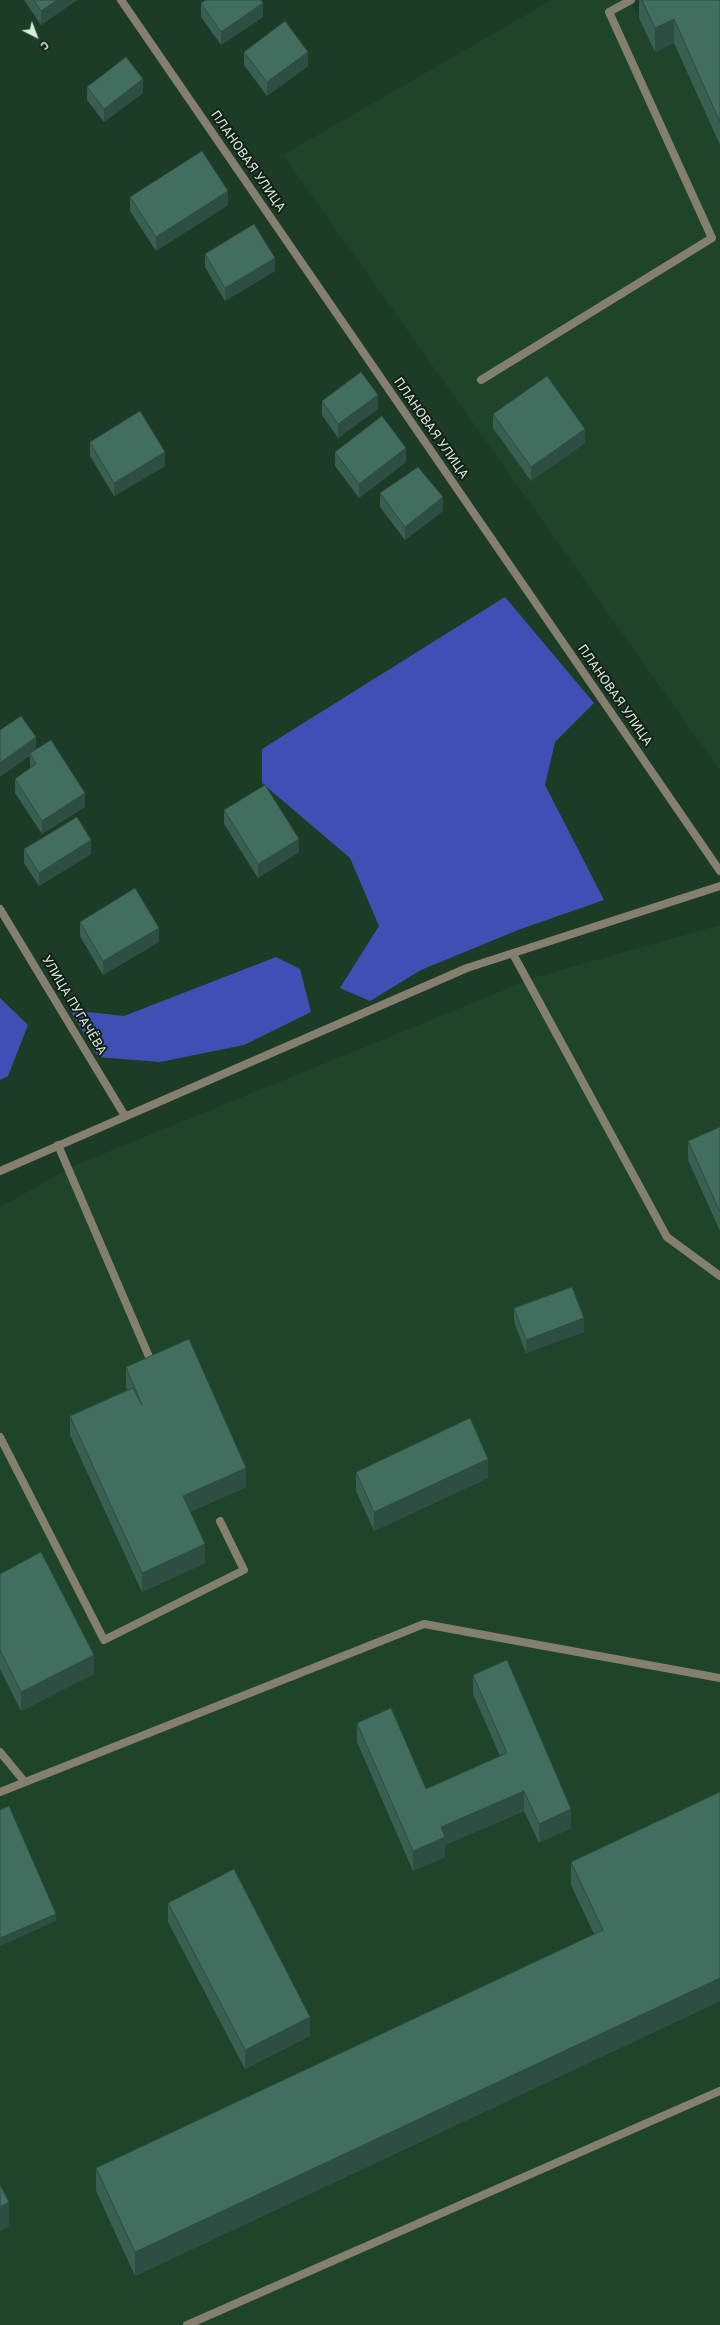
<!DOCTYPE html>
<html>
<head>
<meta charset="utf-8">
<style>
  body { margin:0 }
  #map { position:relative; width:720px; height:2325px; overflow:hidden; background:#1d3c26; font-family:Overpass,sans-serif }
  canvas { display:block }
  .north { position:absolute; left:16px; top:16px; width:40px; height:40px; -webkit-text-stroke:3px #121f15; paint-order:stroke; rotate:138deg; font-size:11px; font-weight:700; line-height:16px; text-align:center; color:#daecde }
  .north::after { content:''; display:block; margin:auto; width:14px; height:18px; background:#daecde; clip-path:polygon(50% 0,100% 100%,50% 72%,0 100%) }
</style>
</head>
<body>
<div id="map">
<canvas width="720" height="2325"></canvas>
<div class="north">С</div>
</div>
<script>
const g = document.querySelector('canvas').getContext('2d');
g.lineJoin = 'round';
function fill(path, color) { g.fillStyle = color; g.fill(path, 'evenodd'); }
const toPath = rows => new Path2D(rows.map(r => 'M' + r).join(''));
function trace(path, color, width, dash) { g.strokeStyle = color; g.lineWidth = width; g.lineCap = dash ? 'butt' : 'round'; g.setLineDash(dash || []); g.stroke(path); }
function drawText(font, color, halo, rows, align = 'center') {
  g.font = font + ' Overpass,sans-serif'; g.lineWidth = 4; g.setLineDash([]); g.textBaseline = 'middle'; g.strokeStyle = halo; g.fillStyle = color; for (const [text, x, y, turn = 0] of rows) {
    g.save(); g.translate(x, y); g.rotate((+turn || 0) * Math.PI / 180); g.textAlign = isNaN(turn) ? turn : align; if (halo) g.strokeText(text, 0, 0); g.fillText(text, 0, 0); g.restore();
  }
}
fill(toPath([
  [552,0,629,0,637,15,670,0,720,0,720,771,283,155],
  [720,925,720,2325,0,2325,0,1207,76,1165,536,977]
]), '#1e452a');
fill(toPath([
  [505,597,594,703,555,742,545,785,604,900,518,930,421,970,370,1001,340,988,379,926,350,858,262,783,262,749],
  [276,957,300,969,311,1012,244,1045,160,1062,98,1057,70,1010,124,1016],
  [0,998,28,1025,8,1076,0,1080]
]), '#3f50b4');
trace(toPath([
  [481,380,712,238,609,12,631,0],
  [513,954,667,1237,720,1276],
  [58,1145,150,1359],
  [0,1437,104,1640,244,1570,220,1521],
  [0,1752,24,1781],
  [0,1792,424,1624,720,1678],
  [187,2325,720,2091]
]), '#857f6f', 8);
trace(toPath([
  [121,0,720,871],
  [0,909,125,1116]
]), '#857f6f', 8);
trace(toPath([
  [0,1171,467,968,720,886]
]), '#857f6f', 8);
fill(toPath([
  [24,0,77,0,41,25],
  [639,0,720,0,720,145,674,43,655,52,639,18],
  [201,3,263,17,221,45,201,17],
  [244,52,308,66,267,96,244,65],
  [87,87,143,93,104,122,87,100],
  [130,197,228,205,156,251,130,211],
  [205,254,275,271,225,301,205,267],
  [322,401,378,409,338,438,322,415],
  [493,414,585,443,531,481,493,428],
  [90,442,165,466,114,496,90,456],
  [335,452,406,462,359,498,335,466],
  [380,493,443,511,405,540,380,507],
  [0,730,36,749,85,807,42,834,15,793,15,779,30,768,30,756],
  [224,810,299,852,258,878,224,824],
  [24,849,91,854,39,886,24,863],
  [80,922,159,942,103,975,80,936],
  [720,1127,720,1231,688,1160,688,1141],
  [514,1308,584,1332,526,1353,514,1322],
  [126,1367,246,1487,190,1512,205,1563,142,1592,70,1435,70,1416,127,1390,126,1387],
  [356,1472,488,1478,374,1531,356,1491],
  [0,1574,94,1674,21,1711,0,1669],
  [473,1675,571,1828,539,1843,524,1811,445,1845,445,1857,413,1871,357,1742,357,1723,426,1789,500,1756,473,1694],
  [720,1792,720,2001,135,2276,96,2191,96,2168,594,1934,571,1885,571,1862],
  [168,1903,310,2036,245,2069,168,1922]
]), '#395f53');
fill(toPath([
  [57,0,77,0,41,25,41,11],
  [263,3,263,17,221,45,221,32],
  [674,19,674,43,655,52,655,28],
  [308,52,308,66,267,96,267,82],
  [143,79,143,93,104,122,104,109],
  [228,191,228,205,156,251,156,237],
  [275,258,275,271,225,301,225,288],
  [378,395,378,409,338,438,338,424],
  [585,429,585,443,531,481,531,467],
  [406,448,406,462,359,498,359,484],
  [165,452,165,466,114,496,114,483],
  [443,497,443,511,405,540,405,527],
  [36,737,36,751,30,753,30,756,0,777,0,763],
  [85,793,85,807,42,834,42,821],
  [299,839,299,852,258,878,258,864],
  [91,840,91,854,39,886,39,873],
  [159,928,159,942,103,975,103,961],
  [584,1318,584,1332,526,1353,526,1340],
  [488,1459,488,1478,374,1531,374,1512],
  [246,1468,246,1487,183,1515,183,1496],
  [205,1544,205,1563,142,1592,142,1573],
  [94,1655,94,1674,21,1711,21,1692],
  [524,1791,524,1811,445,1845,445,1857,413,1871,413,1851,441,1827],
  [571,1809,571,1828,539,1843,539,1824],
  [56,1914,56,1921,0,1946,0,1938],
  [720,1978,720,2001,135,2276,135,2252],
  [310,2017,310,2036,245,2069,245,2050],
  [9,2202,9,2226,0,2231,0,2207]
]), '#2e4d43');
const building = toPath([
  [34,0,57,0,41,11,34,0],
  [206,0,261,0,263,3,221,32,201,3,206,0],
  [642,0,720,0,720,122,674,19,655,28,642,0],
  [285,21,308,52,267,82,244,52,285,21],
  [126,57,143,79,104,109,87,87,126,57],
  [202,151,228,191,156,237,130,197,202,151],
  [254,224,275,258,225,288,205,254,254,224],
  [361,372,378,395,338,424,322,401,361,372],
  [547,376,585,429,531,467,493,414,547,376],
  [140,411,165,452,114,483,90,442,140,411],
  [382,416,406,448,359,484,335,452,382,416],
  [418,467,443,497,405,527,380,493,418,467],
  [21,716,36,737,0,763,0,730,21,716],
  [51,740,85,793,42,821,15,779,36,764,30,753,51,740],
  [265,785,299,839,258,864,224,810,265,785],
  [77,817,91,840,39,873,24,849,77,817],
  [135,888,159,928,103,961,80,922,135,888],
  [720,1127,720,1212,688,1141,720,1127],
  [572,1287,584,1318,526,1340,514,1308,572,1287],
  [189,1339,246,1468,183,1496,205,1544,142,1573,70,1416,133,1388,142,1405,126,1367,189,1339],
  [470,1418,488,1459,374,1512,356,1472,470,1418],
  [41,1552,94,1655,21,1692,0,1650,0,1574,41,1552],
  [507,1660,571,1809,539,1824,524,1791,441,1827,445,1837,413,1851,357,1723,391,1708,426,1789,507,1753,473,1675,507,1660],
  [720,1792,720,1978,135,2252,96,2168,603,1930,571,1862,720,1792],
  [9,1806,56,1914,0,1938,0,1810,9,1806],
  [234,1869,310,2017,245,2050,168,1903,234,1869],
  [0,2185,9,2202,0,2207,0,2185]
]);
fill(building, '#426e60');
trace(building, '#2e4d43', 1);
drawText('13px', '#daecde', '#121f15', [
  ["ПЛАНОВАЯ УЛИЦА",247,162,55],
  ["ПЛАНОВАЯ УЛИЦА",430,429,55],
  ["ПЛАНОВАЯ УЛИЦА",614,696,55],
  ["УЛИЦА ПУГАЧЁВА",73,1006,59]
]);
</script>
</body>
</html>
